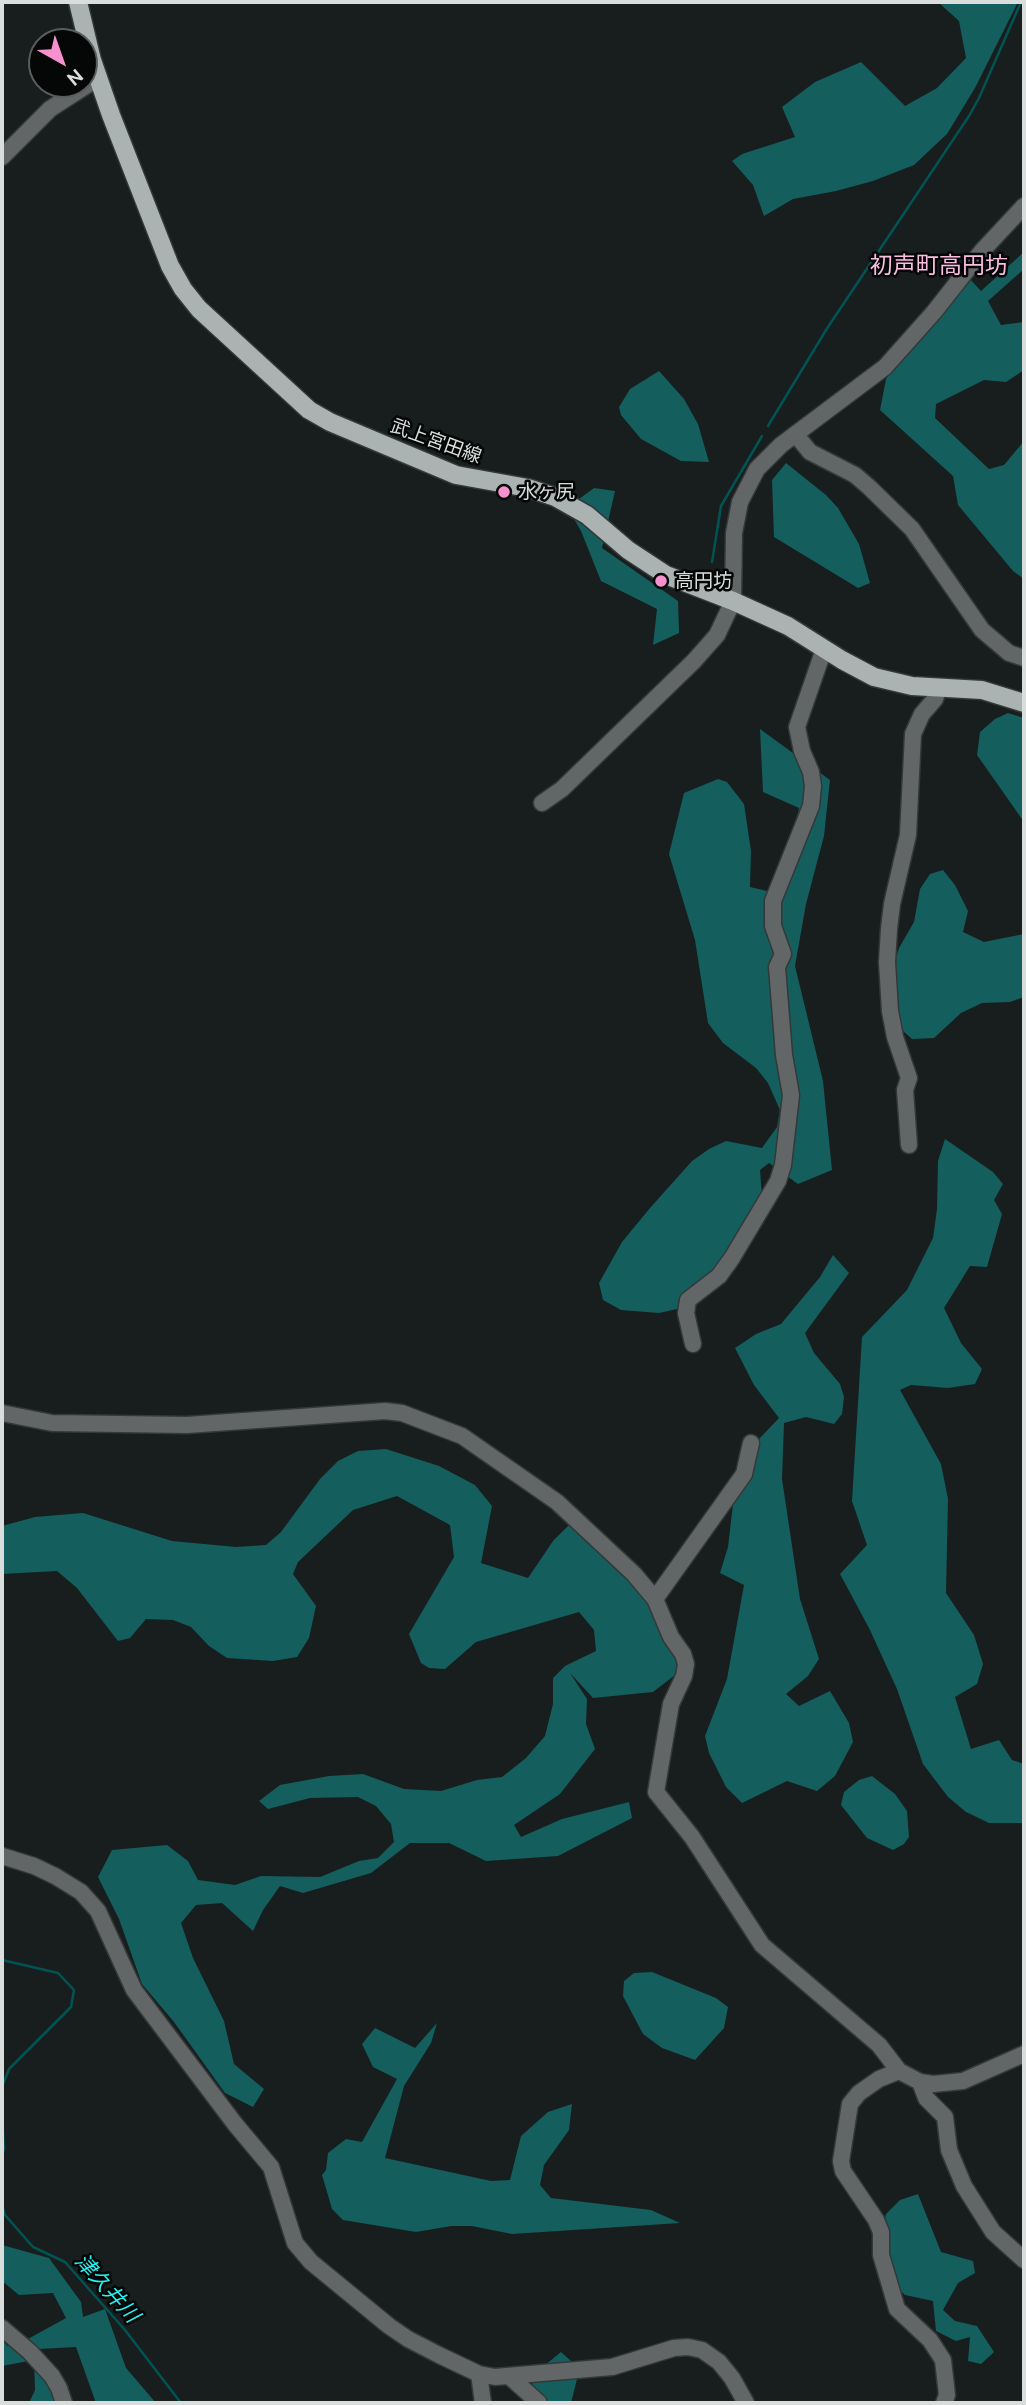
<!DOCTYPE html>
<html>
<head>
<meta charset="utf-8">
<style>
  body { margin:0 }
  #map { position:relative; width:1026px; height:2405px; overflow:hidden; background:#171e1d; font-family:Ubuntu,sans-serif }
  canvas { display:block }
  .frame { position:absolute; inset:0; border:4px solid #d9dedd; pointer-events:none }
  .north { position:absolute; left:28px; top:28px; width:70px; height:70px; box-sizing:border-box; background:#050707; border:2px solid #5a5d5d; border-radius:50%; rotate:140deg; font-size:19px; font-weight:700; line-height:28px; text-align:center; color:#d9dedd }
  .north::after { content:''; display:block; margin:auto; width:24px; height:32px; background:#f790ce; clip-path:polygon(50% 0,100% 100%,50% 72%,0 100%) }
</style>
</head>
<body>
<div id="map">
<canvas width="1026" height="2405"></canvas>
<div class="frame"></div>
<div class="north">N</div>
</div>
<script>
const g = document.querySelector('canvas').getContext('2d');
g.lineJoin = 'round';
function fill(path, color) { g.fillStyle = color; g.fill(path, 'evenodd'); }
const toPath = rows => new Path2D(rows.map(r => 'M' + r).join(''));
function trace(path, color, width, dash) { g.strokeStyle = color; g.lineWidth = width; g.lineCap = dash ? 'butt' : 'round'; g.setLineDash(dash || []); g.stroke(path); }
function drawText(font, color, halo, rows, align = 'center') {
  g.font = font + ' Ubuntu,"Noto Sans JP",sans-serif'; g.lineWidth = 5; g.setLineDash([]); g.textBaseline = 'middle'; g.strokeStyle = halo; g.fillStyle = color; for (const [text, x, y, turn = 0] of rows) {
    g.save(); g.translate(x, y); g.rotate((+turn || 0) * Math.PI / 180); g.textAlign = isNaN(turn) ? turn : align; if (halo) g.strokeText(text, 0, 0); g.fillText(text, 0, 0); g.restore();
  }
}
fill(toPath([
  [938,2,1018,2,975,88,947,134,914,165,873,181,836,191,793,199,764,216,753,185,732,161,742,154,795,137,782,107,815,82,861,62,905,106,937,88,966,58,959,21],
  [1024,252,1024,269,988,301,1001,325,1024,322,1024,370,1006,382,984,380,936,404,935,418,989,469,1004,465,1024,441,1024,579,1013,571,958,505,953,476,880,410,886,379,968,277,981,291],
  [659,371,684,399,698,424,709,462,681,461,641,439,621,415,619,407,630,389],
  [786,463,826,495,838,508,859,544,870,583,858,588,774,537,772,480],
  [594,488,615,491,602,548,678,601,679,633,653,645,657,609,601,581,581,531,571,514,575,502],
  [1008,713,1024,718,1024,822,977,755,980,732,995,719],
  [760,729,830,780,824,836,806,904,795,966,823,1081,832,1170,798,1184,769,1163,760,1170,764,1223,720,1284,686,1307,659,1313,621,1310,603,1300,599,1283,622,1242,650,1208,692,1161,709,1149,726,1141,762,1148,777,1127,780,1110,768,1083,756,1068,723,1043,708,1023,695,940,669,854,684,793,718,779,727,782,744,804,751,851,750,887,780,894,799,808,763,792],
  [943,870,955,885,968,911,963,932,984,942,1024,934,1024,997,1010,1002,982,1003,961,1013,934,1038,912,1039,893,1022,884,997,899,948,914,922,920,889,930,874],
  [945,1139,993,1172,1003,1184,994,1200,1002,1214,987,1267,970,1266,944,1308,961,1343,982,1369,975,1384,948,1388,911,1385,900,1390,941,1464,948,1499,946,1593,974,1635,983,1664,977,1684,955,1697,971,1749,999,1740,1012,1760,1024,1764,1024,1823,989,1823,966,1812,948,1797,923,1764,897,1689,869,1628,840,1574,867,1545,852,1501,862,1337,907,1290,933,1238,937,1209,938,1161],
  [833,1255,849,1273,805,1333,814,1353,840,1384,844,1397,842,1414,834,1424,806,1417,784,1423,782,1479,800,1599,819,1659,808,1676,786,1694,799,1706,830,1691,849,1723,853,1742,835,1776,817,1791,787,1781,742,1803,726,1787,709,1753,705,1736,727,1679,744,1585,720,1573,728,1547,738,1461,779,1418,754,1385,735,1348,756,1334,781,1324,820,1277],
  [386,1449,439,1466,475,1485,492,1506,481,1563,528,1578,553,1541,570,1524,636,1587,672,1634,679,1672,653,1692,593,1698,570,1673,587,1699,586,1724,595,1749,560,1794,514,1825,521,1837,562,1819,629,1802,632,1818,558,1856,486,1861,449,1843,410,1843,371,1873,303,1893,280,1886,263,1910,253,1931,222,1903,196,1905,181,1923,193,1958,224,2021,234,2064,264,2089,253,2107,225,2093,174,2022,142,1984,119,1919,98,1877,112,1850,167,1845,188,1861,198,1880,235,1885,261,1876,320,1877,359,1861,378,1858,394,1842,391,1824,376,1806,358,1797,310,1798,268,1809,259,1801,280,1785,329,1776,363,1774,404,1789,441,1791,477,1780,502,1777,526,1758,545,1736,553,1704,553,1678,565,1666,596,1651,594,1630,579,1612,476,1642,445,1669,429,1668,421,1663,409,1634,454,1557,450,1525,397,1496,353,1510,298,1562,293,1574,316,1606,309,1638,297,1657,273,1661,227,1658,209,1646,191,1627,173,1620,146,1619,130,1638,118,1641,77,1588,57,1571,2,1574,2,1526,35,1517,83,1513,172,1541,236,1547,266,1545,281,1532,320,1479,338,1461,358,1451],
  [872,1776,895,1794,907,1811,909,1837,904,1844,893,1850,867,1838,841,1805,844,1792,859,1780],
  [652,1972,716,1998,728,2007,724,2028,695,2060,662,2048,643,2034,623,1996,624,1981,634,1973],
  [437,2023,431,2043,404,2086,385,2158,491,2181,510,2180,521,2136,548,2112,572,2104,569,2130,544,2165,540,2185,551,2198,651,2210,680,2223,512,2234,472,2226,451,2226,416,2232,343,2220,332,2209,322,2175,326,2170,328,2153,346,2139,362,2142,397,2079,373,2067,362,2044,375,2028,415,2048],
  [918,2194,941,2252,973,2261,975,2273,958,2283,943,2310,955,2321,977,2326,994,2352,981,2364,968,2361,970,2337,956,2341,936,2331,933,2301,905,2295,895,2285,882,2236,886,2214,900,2200],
  [2,2245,49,2258,81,2302,83,2317,105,2309,126,2368,156,2403,96,2403,76,2347,39,2349,69,2387,55,2403,29,2403,35,2390,34,2360,2,2366,2,2338,7,2346,17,2345,66,2318,53,2293,19,2295,2,2281],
  [561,2352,571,2361,577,2379,571,2403,523,2403,539,2370]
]), '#145e5e');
trace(toPath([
  [768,426,826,330,969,116,979,98,1021,2],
  [712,562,721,506,762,436],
  [2,1960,58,1973,74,1990,71,2007,9,2069,2,2087],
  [2,2114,4,2149,2,2155],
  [2,2205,5,2215,33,2247,65,2262,125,2330,181,2403]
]), '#015453', 2.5);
const minor = toPath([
  [2,157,50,109,98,78],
  [796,435,810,452,855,475,869,487,912,529,982,630,1009,653,1024,658],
  [542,803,562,789,694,661,717,635,733,601,734,533,740,502,757,469,781,445,885,367,934,312,982,251,1024,206],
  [909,1145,905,1090,909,1078,895,1037,890,1011,887,962,889,929,892,904,908,835,913,734,922,714,935,699,939,687],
  [693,1344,686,1313,688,1300,719,1276,732,1258,778,1181,783,1165,791,1095,784,1055,777,967,783,954,773,926,773,901,811,806,813,786,811,772,802,751,797,727,824,649],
  [2,1413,52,1423,187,1425,385,1411,402,1413,462,1436,557,1502,634,1574,655,1599,671,1637,683,1654,686,1664,684,1676,671,1704,656,1792,692,1837,762,1945,879,2045,899,2071,920,2082,933,2084,963,2081,1024,2054],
  [655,1599,744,1474,751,1443],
  [2,1856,34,1866,55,1876,81,1892,98,1911,134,1990,235,2124,271,2167,295,2243,311,2262,389,2326,408,2339,439,2355,479,2374,495,2377,612,2367,674,2348,688,2347,702,2350,719,2362,732,2378,746,2403],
  [899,2071,879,2079,859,2093,850,2104,841,2161,843,2171,876,2220,881,2232,881,2255,897,2309,930,2340,943,2360,947,2395,944,2403],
  [920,2082,926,2098,945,2117,949,2150,964,2186,993,2232,1024,2260],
  [2,2328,30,2352,52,2376,59,2388,64,2403],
  [479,2374,483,2403],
  [509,2376,539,2403]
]);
const major = toPath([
  [78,2,92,60,111,115,170,266,183,289,199,309,309,410,330,422,456,475,528,488,555,497,587,515,628,550,666,575,733,601,788,626,842,660,874,677,912,686,982,690,1024,703]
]);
trace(minor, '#323938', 19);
trace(major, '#323938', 21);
trace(minor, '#636666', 16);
trace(major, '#abb2b2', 18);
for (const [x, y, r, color] of [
  [504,492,7,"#f790ce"],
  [661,581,7,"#f790ce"]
]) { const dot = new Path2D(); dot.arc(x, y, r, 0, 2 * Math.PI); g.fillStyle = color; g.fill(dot); trace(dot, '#050707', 2.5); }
drawText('19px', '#d9dedd', '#050707', [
  ["武上宮田線",436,441,20]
]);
drawText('19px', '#d9dedd', '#050707', [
  ["水ヶ尻",518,492],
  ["高円坊",675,581]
], 'left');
drawText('italic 21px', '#26f2f0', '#050707', [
  ["津久井川",107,2288,48]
]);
drawText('23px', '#f8bddf', '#050707', [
  ["初声町高円坊",939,265]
]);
</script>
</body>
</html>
